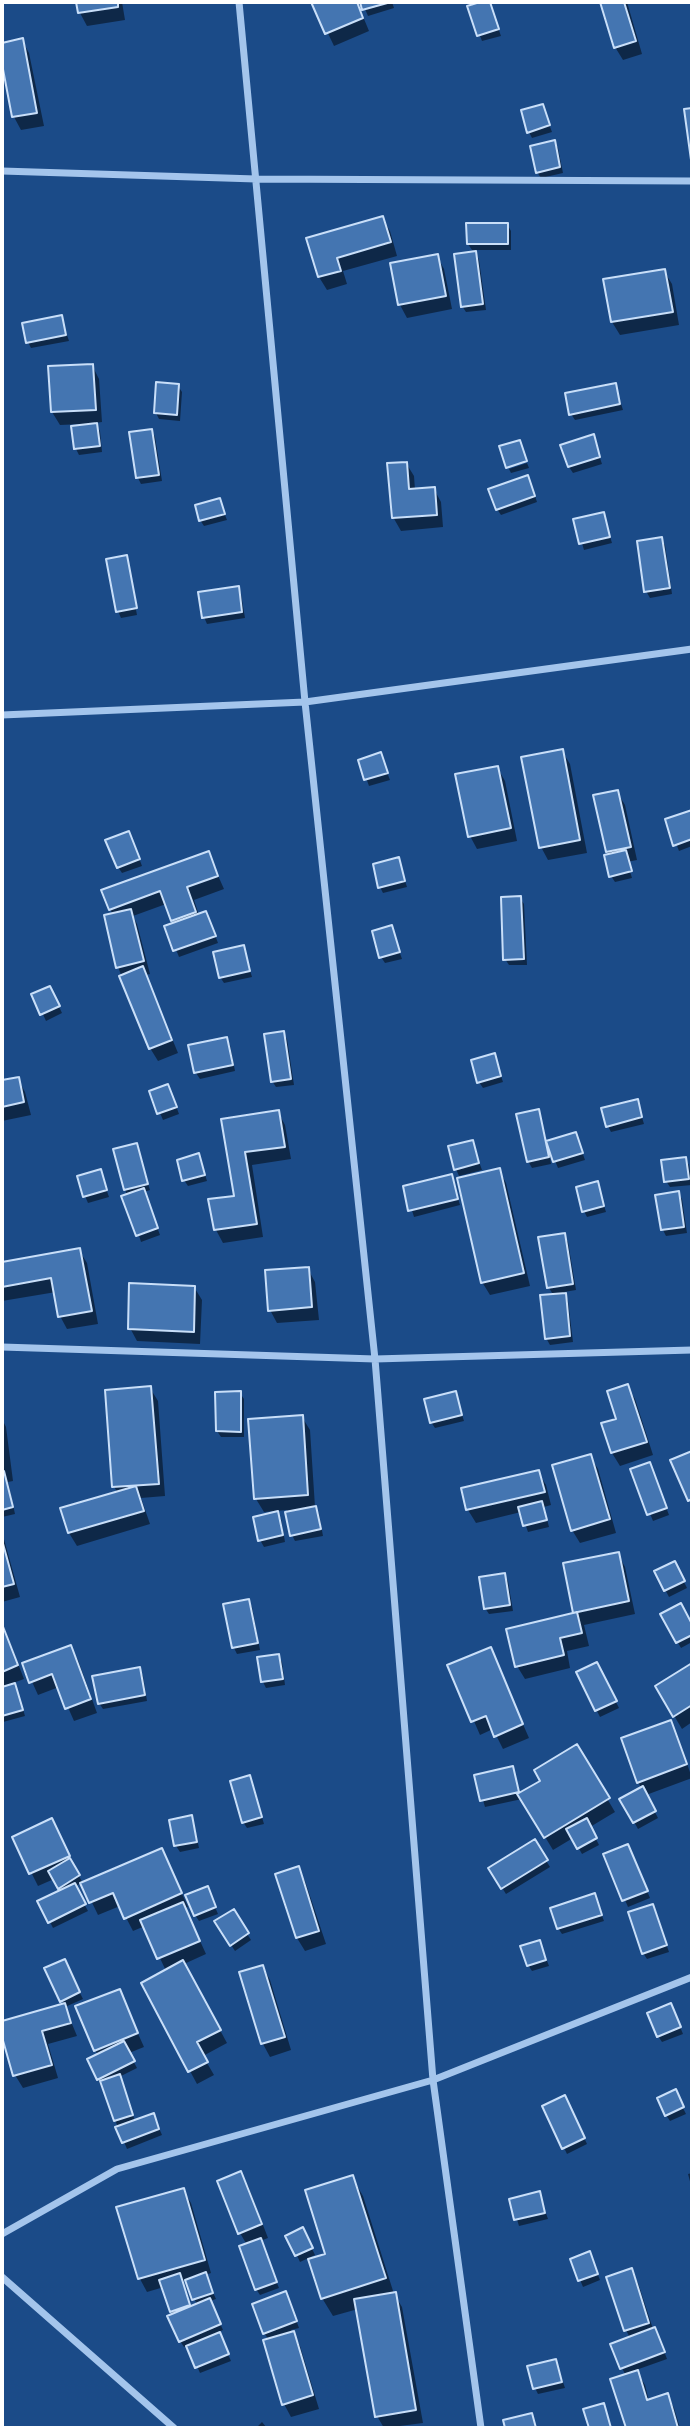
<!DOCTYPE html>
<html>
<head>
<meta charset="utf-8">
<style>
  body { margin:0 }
  #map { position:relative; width:694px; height:2430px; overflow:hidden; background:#1b4b88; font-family:Ubuntu,sans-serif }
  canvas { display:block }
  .frame { position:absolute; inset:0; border:4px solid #fff; pointer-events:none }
</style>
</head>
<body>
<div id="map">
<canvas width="694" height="2430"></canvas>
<div class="frame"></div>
</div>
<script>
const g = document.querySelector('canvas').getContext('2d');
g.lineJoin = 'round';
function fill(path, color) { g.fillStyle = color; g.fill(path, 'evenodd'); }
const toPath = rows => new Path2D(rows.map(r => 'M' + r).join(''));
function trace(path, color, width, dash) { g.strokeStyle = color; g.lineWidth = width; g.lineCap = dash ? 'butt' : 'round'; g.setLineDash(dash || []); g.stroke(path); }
fill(toPath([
  [78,2,122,2,125,20,87,26,80,13],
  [313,2,357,2,369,31,334,46],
  [362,2,392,2,394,8,368,16],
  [489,2,501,36,482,41,469,7],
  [602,2,627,2,642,54,623,60,615,47],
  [22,40,29,53,44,126,21,130,14,117,2,44],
  [542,106,552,132,532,138,529,132],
  [554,142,558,148,563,173,541,178,537,172],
  [382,218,390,231,397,256,343,271,347,284,327,290,319,277,308,239],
  [507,224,511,231,511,250,472,250,468,244],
  [476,253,479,260,486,310,466,312,462,306],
  [437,256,444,269,452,309,407,318,400,305],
  [664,271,672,284,679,325,620,335,612,322],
  [61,317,69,341,31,348,28,342],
  [92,365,99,379,102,422,95,423,100,431,102,452,79,455,76,449,82,424,60,425,52,412],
  [615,385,623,410,575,420,571,414],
  [178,386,182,392,180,421,159,419,156,413],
  [152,431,155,437,162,481,141,484,138,478],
  [593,437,602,464,573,473,569,467],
  [406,463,414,476,415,490,434,489,441,502,443,527,401,531,393,517],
  [527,463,529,468,511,473,509,469],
  [531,484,537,502,501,515,497,509],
  [219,500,227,520,204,526,200,520],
  [603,514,612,543,584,550,575,521],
  [661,539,665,545,672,594,650,598,646,591],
  [126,557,129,562,127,562,137,615,121,618,118,611],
  [238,588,241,594,245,618,207,624,204,617],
  [562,751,570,764,587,853,548,860,541,847],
  [380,754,390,780,369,786,360,761],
  [497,767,505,781,517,841,477,849,470,836],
  [617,792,625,805,637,860,627,862,632,878,615,882,611,876,610,856,607,852],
  [692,812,692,846,679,851,667,820],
  [132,839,142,866,122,873,118,867],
  [208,853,224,889,194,900,199,915,209,919,218,943,179,957,167,927,175,924,166,904,133,916,137,924,150,974,146,975,178,1053,158,1061,150,1048,118,967,113,915,110,909],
  [398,859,407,887,383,893,380,887],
  [520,898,524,904,527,965,509,965,505,959],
  [391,927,402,959,385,963,381,957],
  [243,947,252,977,224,983,220,977],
  [53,994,62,1013,46,1021,34,995],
  [283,1033,287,1039,294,1085,276,1087,272,1081],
  [226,1039,230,1045,235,1071,200,1079,196,1073,190,1046],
  [494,1055,503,1082,483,1088,479,1082],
  [18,1079,25,1092,31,1115,2,1121,2,1082],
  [151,1092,171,1092,179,1114,163,1120],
  [637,1101,644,1124,611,1132,608,1126],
  [538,1111,541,1118,547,1143,576,1134,585,1160,558,1168,551,1151,549,1152,551,1164,532,1168,528,1161],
  [278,1112,285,1125,291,1159,252,1165,263,1237,223,1243,216,1230,211,1201,236,1197,223,1121],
  [472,1142,482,1170,459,1176,456,1169],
  [136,1145,150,1190,144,1192,160,1235,141,1242,125,1189],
  [199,1155,207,1181,188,1186,184,1180],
  [685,1159,689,1165,692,1185,670,1187,666,1181],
  [499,1170,506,1183,530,1286,490,1295,482,1282],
  [100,1171,109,1197,88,1203,85,1196],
  [451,1176,460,1205,414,1217,405,1187],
  [597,1183,606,1212,587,1217,584,1211],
  [678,1193,682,1199,687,1233,666,1236,663,1230],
  [564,1235,568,1242,576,1290,564,1292,568,1301,573,1342,550,1345,546,1338,554,1296,549,1288,540,1239],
  [79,1250,87,1263,98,1324,67,1329,60,1316,56,1292,2,1301,2,1264],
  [308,1269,315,1282,319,1320,277,1323,270,1310],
  [194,1287,202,1300,200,1344,137,1341,130,1328],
  [627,1386,635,1399,653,1455,620,1466,612,1453,603,1424,618,1420],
  [150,1388,158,1401,165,1496,141,1498,150,1524,77,1546,69,1533,62,1510,118,1493,114,1487],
  [240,1393,244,1399,244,1437,221,1437,217,1431],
  [455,1393,464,1421,435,1428,431,1422],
  [302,1417,310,1430,315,1507,319,1514,323,1536,295,1541,292,1535,287,1510,264,1512,256,1499],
  [2,1419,6,1427,13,1481,8,1482,15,1514,2,1517],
  [590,1456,598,1469,616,1533,580,1543,572,1530],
  [632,1470,652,1470,669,1515,653,1521],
  [538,1472,546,1485,551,1505,544,1507,549,1527,528,1532,521,1512,476,1523,468,1510,463,1489],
  [277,1513,281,1519,285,1542,264,1547,260,1540],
  [2,1532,20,1597,2,1602],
  [618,1554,625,1567,635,1614,584,1625,589,1646,567,1651,570,1668,525,1679,517,1666,575,1614],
  [678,1570,687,1588,669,1597,656,1572],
  [504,1575,508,1581,513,1611,489,1614,485,1608],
  [248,1601,252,1607,260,1650,237,1654,234,1648,225,1605],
  [680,1606,692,1627,692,1642,681,1648,662,1615],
  [2,1622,24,1679,13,1683,18,1692,25,1716,3,1722],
  [70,1647,78,1660,97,1713,74,1721,59,1687,38,1695,24,1664],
  [490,1649,529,1738,503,1749,493,1729,480,1735,450,1666],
  [278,1656,282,1662,285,1685,266,1688,263,1682],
  [692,1665,692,1722,682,1729,657,1687],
  [139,1669,143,1676,147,1701,103,1709,99,1703],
  [600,1670,619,1708,600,1717,578,1673],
  [670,1722,677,1735,692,1778,646,1795,658,1818,638,1829,622,1800,642,1789,638,1782],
  [576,1746,615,1812,590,1827,599,1845,582,1854,573,1838,553,1850,522,1799,485,1807,476,1776,512,1768,521,1794,543,1782],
  [252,1784,264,1824,247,1828,243,1822],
  [191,1817,194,1824,199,1848,180,1852,176,1846,171,1821],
  [59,1834,83,1884,162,1850,188,1907,185,1908,206,1954,184,1964,227,2043,203,2056,214,2075,197,2084,143,1984,166,1971,145,1926,133,1931,120,1906,98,1915,82,1882,75,1887,88,1911,53,1928,40,1902,61,1891,54,1879,38,1886,14,1838],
  [534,1841,550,1867,506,1894,490,1869],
  [631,1852,650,1898,628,1907,606,1855],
  [298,1868,305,1881,326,1944,305,1951,297,1938],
  [210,1895,218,1914,199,1921,195,1915],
  [594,1895,604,1921,562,1934,558,1928],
  [653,1906,669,1952,647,1959,643,1953],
  [233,1912,251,1940,235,1951,216,1922],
  [542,1948,549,1966,532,1971,528,1965],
  [67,1967,83,1999,65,2007,77,2036,48,2044,58,2078,23,2088,15,2075,2,2031,2,2023,64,2005,46,1969],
  [263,1967,270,1980,291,2050,270,2057,263,2044,241,1973],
  [119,1991,144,2047,129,2053,137,2068,119,2077,135,2121,156,2121,162,2135,127,2149,98,2079,98,2055,95,2050],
  [674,2012,683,2034,662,2042,658,2036],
  [678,2098,686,2114,670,2121,666,2115],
  [568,2103,587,2144,567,2154,544,2107],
  [240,2173,248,2186,268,2238,260,2241,279,2288,260,2295,256,2289,247,2245,240,2233],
  [692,2173,692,2189,688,2174],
  [352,2177,363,2196,394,2294,402,2307,423,2423,384,2428,377,2416,358,2309,333,2316,322,2298,327,2255],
  [183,2190,191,2203,211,2273,205,2275,216,2299,210,2301,223,2330,218,2332,231,2361,200,2373,188,2345,184,2347,180,2341,164,2287,147,2292,140,2279,118,2209],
  [187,2280,197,2305,191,2308,182,2281],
  [539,2193,548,2219,519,2226,511,2200],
  [288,2236,306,2236,315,2255,300,2262],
  [572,2260,592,2260,600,2280,583,2287],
  [631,2270,638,2283,653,2329,658,2335,667,2359,636,2370,645,2385,649,2401,667,2395,674,2408,680,2428,628,2428,613,2380,626,2376,622,2368,630,2338,626,2330],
  [289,2300,299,2328,291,2330,300,2346,319,2409,291,2417,284,2404,269,2340,264,2333],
  [556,2361,565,2388,538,2394,535,2388],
  [262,2422,267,2428,256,2428]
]), '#0007');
const building = toPath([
  [76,2,118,2,118,7,78,13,76,2],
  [311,2,357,2,363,18,325,34,311,2],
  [360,2,391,2,362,10,360,2],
  [480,2,490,2,499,29,477,36,467,6,480,2],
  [600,2,624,2,636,41,614,48,600,2],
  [23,38,37,113,12,117,2,64,2,43,23,38],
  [543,104,550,125,527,133,521,110,543,104],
  [692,108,692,167,684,109,692,108],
  [555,140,560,167,536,173,530,146,555,140],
  [383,216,391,242,337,258,341,271,318,277,306,238,383,216],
  [466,223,508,223,508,244,467,244,466,223],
  [476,251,483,304,461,307,454,254,476,251],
  [438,254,446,296,398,305,390,263,438,254],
  [665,269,673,312,611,322,603,279,665,269],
  [62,315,66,335,26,343,22,323,62,315],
  [93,364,96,410,51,412,48,366,93,364],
  [156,382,179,384,177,415,154,413,156,382],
  [616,383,620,404,569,415,565,393,616,383],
  [97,423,100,446,74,449,71,426,97,423],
  [152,429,159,475,136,478,129,432,152,429],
  [594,434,600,457,568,467,560,445,594,434],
  [520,440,527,461,506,468,499,446,520,440],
  [407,462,409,489,435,487,437,515,392,518,387,463,407,462],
  [528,475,535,496,496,510,488,489,528,475],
  [220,498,225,514,199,521,195,505,220,498],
  [604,512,610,537,579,544,573,519,604,512],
  [662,537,670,588,644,592,637,541,662,537],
  [127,555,137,608,116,612,106,559,127,555],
  [239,586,242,612,202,618,198,592,239,586],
  [563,749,580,840,539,848,521,757,563,749],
  [381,752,388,773,364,780,358,760,381,752],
  [498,766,511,828,468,837,455,774,498,766],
  [618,790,631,847,606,852,593,795,618,790],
  [692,810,692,839,673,846,665,819,692,810],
  [129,831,140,859,117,868,105,840,129,831],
  [626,850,632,871,609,877,604,855,626,850],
  [209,851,218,876,187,887,196,912,171,921,160,891,109,910,101,890,209,851],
  [399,857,405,881,378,888,373,864,399,857],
  [521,896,524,959,503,960,501,897,521,896],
  [131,909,144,961,116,968,104,915,131,909],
  [206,911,216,936,173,951,164,926,206,911],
  [392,925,400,952,379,958,372,931,392,925],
  [244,945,250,971,219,978,213,952,244,945],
  [143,966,172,1040,149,1049,119,976,143,966],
  [50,986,60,1006,40,1015,31,994,50,986],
  [284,1031,291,1079,271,1082,264,1034,284,1031],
  [227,1037,233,1065,194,1073,188,1045,227,1037],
  [495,1053,501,1076,477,1083,471,1060,495,1053],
  [19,1077,24,1102,2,1107,2,1080,19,1077],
  [168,1084,177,1107,157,1114,149,1091,168,1084],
  [638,1099,642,1117,606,1127,601,1108,638,1099],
  [539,1109,549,1157,527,1162,516,1114,539,1109],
  [279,1110,285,1147,245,1152,257,1224,214,1230,208,1199,234,1196,221,1119,279,1110],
  [576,1132,583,1153,553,1162,546,1141,576,1132],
  [473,1140,479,1163,454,1170,448,1146,473,1140],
  [137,1143,148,1184,124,1190,113,1149,137,1143],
  [199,1153,205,1175,182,1181,177,1160,199,1153],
  [686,1157,689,1179,664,1182,661,1160,686,1157],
  [500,1168,524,1273,481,1283,457,1178,500,1168],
  [101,1169,107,1190,83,1197,77,1176,101,1169],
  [452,1174,458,1199,408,1211,403,1186,452,1174],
  [598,1181,604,1206,582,1212,576,1187,598,1181],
  [144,1188,158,1228,136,1236,121,1196,144,1188],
  [679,1191,684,1227,661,1230,655,1195,679,1191],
  [565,1233,573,1284,547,1288,538,1237,565,1233],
  [80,1248,92,1311,58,1317,51,1278,2,1287,2,1262,80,1248],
  [309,1267,312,1307,268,1311,265,1270,309,1267],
  [129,1283,195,1286,194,1332,128,1329,129,1283],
  [566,1293,570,1336,545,1339,540,1295,566,1293],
  [628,1384,647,1442,611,1453,601,1423,616,1419,607,1391,628,1384],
  [151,1386,159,1484,112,1487,105,1390,151,1386],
  [241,1391,241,1432,216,1431,215,1392,241,1391],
  [456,1391,462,1415,430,1423,424,1399,456,1391],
  [303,1415,308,1495,254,1499,248,1419,303,1415],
  [692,1451,692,1499,688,1501,670,1460,692,1451],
  [591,1454,610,1519,571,1531,552,1465,591,1454],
  [650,1462,667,1508,647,1515,630,1469,650,1462],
  [539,1470,545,1492,466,1510,461,1488,539,1470],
  [2,1471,4,1471,13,1507,2,1510,2,1471],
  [136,1486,144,1511,68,1533,60,1508,136,1486],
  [542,1501,547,1520,523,1526,518,1507,542,1501],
  [316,1506,321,1529,290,1536,285,1512,316,1506],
  [278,1511,283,1535,258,1541,253,1517,278,1511],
  [2,1540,14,1584,2,1587,2,1540],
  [619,1552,629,1601,573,1613,563,1563,619,1552],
  [675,1561,685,1581,664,1591,654,1571,675,1561],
  [505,1573,510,1605,484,1609,479,1577,505,1573],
  [249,1599,258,1643,232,1648,223,1604,249,1599],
  [681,1603,692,1624,692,1635,676,1643,660,1614,681,1603],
  [577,1612,582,1633,560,1638,564,1655,515,1667,506,1629,577,1612],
  [2,1624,18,1665,2,1672,2,1624],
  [71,1645,91,1699,65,1709,52,1674,29,1683,22,1663,71,1645],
  [491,1647,523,1724,494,1737,486,1716,471,1722,447,1665,491,1647],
  [279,1654,283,1679,261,1682,257,1657,279,1654],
  [597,1662,617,1701,595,1711,576,1672,597,1662],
  [692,1663,692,1705,673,1717,655,1686,692,1663],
  [140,1667,145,1695,98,1704,92,1676,140,1667],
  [15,1683,23,1710,2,1716,2,1687,15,1683],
  [671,1720,687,1764,637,1783,621,1738,671,1720],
  [577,1744,610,1798,544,1838,517,1794,540,1781,534,1770,577,1744],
  [513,1766,519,1792,480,1801,474,1775,513,1766],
  [250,1775,262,1817,242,1823,230,1781,250,1775],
  [643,1786,656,1811,633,1823,619,1799,643,1786],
  [192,1815,197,1842,174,1846,169,1820,192,1815],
  [52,1818,70,1856,29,1874,12,1837,52,1818],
  [587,1818,597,1838,577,1849,566,1829,587,1818],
  [535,1839,548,1860,501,1889,488,1868,535,1839],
  [628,1844,648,1891,622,1901,603,1854,628,1844],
  [162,1848,182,1893,124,1919,113,1893,89,1903,80,1883,162,1848],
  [70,1858,80,1875,58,1889,48,1871,70,1858],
  [299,1866,319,1931,296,1938,275,1874,299,1866],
  [75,1883,86,1904,48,1923,37,1901,75,1883],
  [208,1886,216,1907,194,1916,185,1895,208,1886],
  [595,1893,602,1915,557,1929,550,1908,595,1893],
  [183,1902,200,1941,157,1959,140,1920,183,1902],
  [653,1904,667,1945,642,1954,628,1912,653,1904],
  [234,1909,249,1933,230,1946,214,1921,234,1909],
  [540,1940,546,1960,527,1966,520,1946,540,1940],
  [65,1959,80,1992,60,2002,44,1968,65,1959],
  [183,1960,221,2030,197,2042,208,2062,188,2072,141,1983,183,1960],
  [263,1965,285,2037,261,2044,239,1972,263,1965],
  [120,1989,138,2033,94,2051,75,2006,120,1989],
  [65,2003,71,2023,42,2031,52,2065,13,2076,2,2037,2,2021,65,2003],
  [671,2003,681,2027,657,2037,647,2013,671,2003],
  [124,2041,135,2061,97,2080,87,2059,124,2041],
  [120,2074,133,2115,114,2121,100,2081,120,2074],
  [676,2089,684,2107,665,2116,657,2098,676,2089],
  [565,2095,585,2138,562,2149,542,2106,565,2095],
  [154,2113,159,2129,122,2143,115,2127,154,2113],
  [241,2171,262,2224,238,2234,217,2181,241,2171],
  [353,2175,386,2278,321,2299,308,2259,325,2254,305,2190,353,2175],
  [184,2188,205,2260,138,2279,116,2207,184,2188],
  [540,2191,545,2213,514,2220,509,2199,540,2191],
  [303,2227,313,2248,295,2256,285,2236,303,2227],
  [261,2238,277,2282,255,2290,239,2246,261,2238],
  [590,2251,598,2274,578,2281,570,2259,590,2251],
  [632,2268,649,2323,624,2331,606,2277,632,2268],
  [206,2272,213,2293,192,2300,185,2280,206,2272],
  [180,2273,190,2305,170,2312,159,2280,180,2273],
  [286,2291,297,2321,263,2334,252,2304,286,2291],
  [396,2292,416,2410,375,2417,354,2299,396,2292],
  [210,2298,221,2324,179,2342,167,2316,210,2298],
  [655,2327,665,2352,620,2369,610,2344,655,2327],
  [294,2331,313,2395,282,2405,263,2340,294,2331],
  [220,2332,229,2354,195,2368,186,2346,220,2332],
  [556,2359,562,2382,533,2389,527,2366,556,2359],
  [638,2370,647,2400,668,2393,678,2428,626,2428,610,2379,638,2370],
  [604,2403,611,2428,589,2428,583,2409,604,2403],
  [532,2413,536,2428,505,2428,503,2420,532,2413]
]);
fill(building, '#4475b1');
trace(building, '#c9dff9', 2);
trace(toPath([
  [239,2,305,702,375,1359,433,2080,481,2428],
  [2,171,256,179,692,181],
  [2,715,305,702,692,649],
  [2,1347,375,1359,692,1350],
  [2,2234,117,2169,433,2080,692,1977],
  [2,2277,174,2428]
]), '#a4c5ec', 7);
</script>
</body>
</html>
